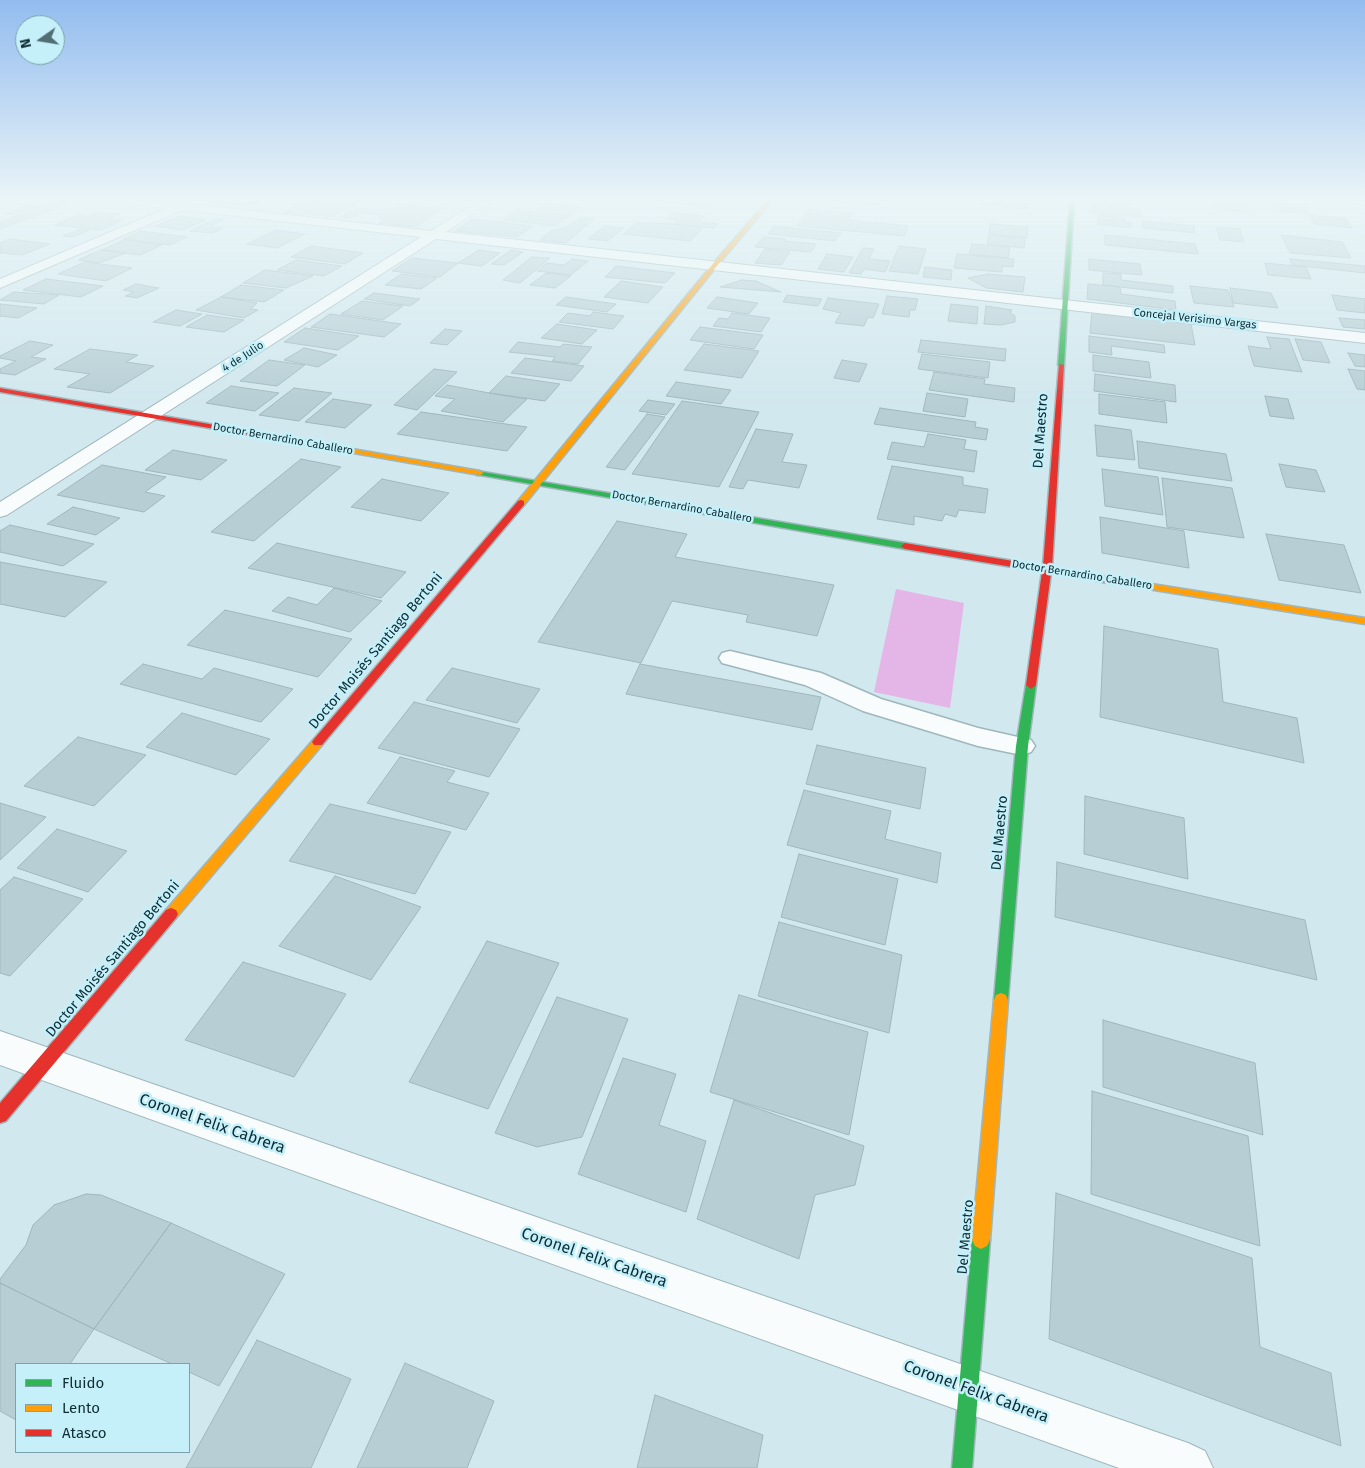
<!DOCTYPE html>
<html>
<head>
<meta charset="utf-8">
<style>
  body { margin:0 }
  #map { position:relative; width:1365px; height:1468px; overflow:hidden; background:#d1e8ee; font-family:"Fira Sans",sans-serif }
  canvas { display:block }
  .legend { position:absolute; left:15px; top:1363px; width:175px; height:90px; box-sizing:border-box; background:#c5f0fa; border:1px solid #7ca2ab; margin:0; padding:6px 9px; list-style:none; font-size:15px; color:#0e2d34 }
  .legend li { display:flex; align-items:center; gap:10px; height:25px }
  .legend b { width:25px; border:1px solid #7ca2ab }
  .north { position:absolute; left:15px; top:15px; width:50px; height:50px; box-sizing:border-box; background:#c5f0fa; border:1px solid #7ca2ab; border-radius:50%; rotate:257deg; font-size:14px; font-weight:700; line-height:20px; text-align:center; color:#0e2d34 }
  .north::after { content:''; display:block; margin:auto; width:18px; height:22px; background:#526e75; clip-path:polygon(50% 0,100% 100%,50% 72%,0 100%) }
</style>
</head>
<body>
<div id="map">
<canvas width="1365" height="1468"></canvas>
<ul class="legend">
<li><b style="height:6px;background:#30b455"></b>Fluido</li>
<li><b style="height:6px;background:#ff9f0a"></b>Lento</li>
<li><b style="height:6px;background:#e5322d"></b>Atasco</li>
</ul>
<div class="north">N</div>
</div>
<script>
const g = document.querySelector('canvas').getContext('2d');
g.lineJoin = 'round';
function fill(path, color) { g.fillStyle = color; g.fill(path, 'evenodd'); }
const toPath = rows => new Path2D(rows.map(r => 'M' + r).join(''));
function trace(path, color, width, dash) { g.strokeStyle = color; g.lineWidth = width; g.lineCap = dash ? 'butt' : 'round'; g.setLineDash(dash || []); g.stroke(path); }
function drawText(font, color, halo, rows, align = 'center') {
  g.font = font + ' "Fira Sans",sans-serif'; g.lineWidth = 5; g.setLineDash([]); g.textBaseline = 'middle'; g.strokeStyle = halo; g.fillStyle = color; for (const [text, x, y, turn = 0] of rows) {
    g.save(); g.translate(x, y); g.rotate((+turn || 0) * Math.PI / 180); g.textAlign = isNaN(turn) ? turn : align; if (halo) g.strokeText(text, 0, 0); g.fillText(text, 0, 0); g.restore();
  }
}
fill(toPath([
  [896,589,964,603,950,708,874,692]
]), '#e4b6e8');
const building = toPath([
  [56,201,71,203,0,229,0,222,19,215,6,214,30,205,41,207,56,201],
  [210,201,259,201,249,206,208,202,210,201],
  [305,201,326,202,303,215,283,213,305,201],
  [332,201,362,201,332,217,306,214,332,201],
  [662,201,718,201,710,208,662,201],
  [837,201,880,201,878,205,837,201],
  [983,201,1014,201,1029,203,1027,209,982,205,983,201],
  [1098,201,1128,201,1128,207,1098,204,1098,201],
  [1212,201,1244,201,1249,212,1215,209,1212,201],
  [1271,202,1304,205,1309,214,1276,211,1271,202],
  [547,203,582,207,572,215,536,211,547,203],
  [401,204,444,208,415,227,379,223,386,219,378,218,401,204],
  [1091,205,1140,209,1141,217,1091,213,1091,205],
  [356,208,386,210,378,215,360,213,351,218,340,217,356,208],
  [809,209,853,213,848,220,908,226,904,236,797,226,809,209],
  [517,210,569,216,556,226,503,220,517,210],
  [99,212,120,214,109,219,123,220,101,230,55,225,79,215,89,216,99,212],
  [673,213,704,216,699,222,718,224,714,228,674,224,678,220,667,219,673,213],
  [1098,215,1125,218,1125,222,1131,223,1131,228,1098,224,1098,215],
  [1309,215,1346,218,1352,228,1314,224,1309,215],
  [179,216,206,220,183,230,155,226,179,216],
  [579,218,594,219,566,243,540,240,552,230,566,228,579,218],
  [216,219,224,219,210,227,223,228,213,233,190,231,216,219],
  [472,219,533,226,517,237,455,231,472,219],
  [1143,221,1194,226,1195,233,1143,228,1143,221],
  [636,223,672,224,703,228,690,241,623,234,636,223],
  [990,224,1028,227,1027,238,989,234,990,224],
  [605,226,624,228,608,241,588,239,605,226],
  [774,226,841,233,835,241,768,234,774,226],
  [1216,227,1240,229,1244,242,1220,240,1216,227],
  [81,229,90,230,72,237,63,236,81,229],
  [276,230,305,234,277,248,247,244,276,230],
  [141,231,187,237,170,245,123,239,141,231],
  [989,235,1025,238,1024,248,987,244,989,235],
  [1105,235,1195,244,1198,254,1105,245,1105,235],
  [1281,235,1342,242,1351,258,1290,253,1281,235],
  [763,237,785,239,786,241,816,244,811,252,755,247,763,237],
  [10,239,50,244,22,255,0,253,0,243,10,239],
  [124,240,162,245,140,255,102,250,124,240],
  [972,244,1010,247,1008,258,969,254,972,244],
  [311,246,363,253,345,264,291,257,311,246],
  [899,246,926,249,918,274,889,271,899,246],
  [863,248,874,249,869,259,890,261,885,272,864,269,861,274,849,273,863,248],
  [765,249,790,252,781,265,755,263,765,249],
  [101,250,126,253,99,263,78,260,101,250],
  [479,250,500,253,482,266,458,263,479,250],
  [511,250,523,252,504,265,491,264,511,250],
  [827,254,853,257,844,272,818,269,827,254],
  [957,254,1014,259,1013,267,1002,266,1002,272,954,268,957,254],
  [532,257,550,258,520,283,503,280,532,257],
  [412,258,458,263,440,277,392,271,412,258],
  [572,259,588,261,571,275,537,271,547,263,564,265,572,259],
  [1089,259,1140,264,1142,275,1089,270,1089,259],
  [1290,259,1365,266,1365,273,1292,265,1290,259],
  [296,260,342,266,324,276,277,270,296,260],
  [85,262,132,268,106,281,58,274,85,262],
  [1265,263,1306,267,1311,279,1268,275,1265,263],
  [616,266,675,273,665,283,605,277,616,266],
  [925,267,952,270,951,280,923,277,925,267],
  [265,270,313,276,286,288,243,283,265,270],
  [546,273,571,276,555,288,530,285,546,273],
  [1103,273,1121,274,1121,280,1173,286,1173,293,1103,285,1103,273],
  [401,274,437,278,421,289,385,285,401,274],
  [988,274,1025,277,1023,292,986,288,968,278,988,274],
  [46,279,103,286,81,297,23,290,46,279],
  [742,280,756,281,781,292,720,287,742,280],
  [621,281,663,287,648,303,604,297,621,281],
  [136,284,159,288,137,298,125,296,134,292,123,290,136,284],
  [1088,284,1120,287,1121,294,1175,301,1176,310,1087,299,1088,284],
  [241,285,284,290,264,302,221,297,241,285],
  [1190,286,1228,290,1234,307,1194,303,1190,286],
  [1230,288,1271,293,1278,308,1233,303,1230,288],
  [14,292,59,295,44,304,0,300,14,292],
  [374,293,420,299,410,306,364,299,374,293],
  [787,295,822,299,818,306,783,302,787,295],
  [1332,295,1365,299,1365,313,1337,310,1332,295],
  [887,296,918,299,915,310,910,310,909,317,882,314,887,296],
  [221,297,257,303,251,309,258,310,244,318,196,310,221,297],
  [566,297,616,304,607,312,556,305,566,297],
  [717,297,758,303,749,314,707,308,717,297],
  [828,298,879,304,873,318,868,317,864,326,835,323,841,313,823,309,828,298],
  [362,301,403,306,383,320,341,314,362,301],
  [0,304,37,308,18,318,0,316,0,304],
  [951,304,978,307,977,324,948,321,951,304],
  [986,306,1012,310,1010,313,1015,316,1015,322,1001,325,984,324,986,306],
  [176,310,202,314,180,326,153,322,176,310],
  [593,312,624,316,613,329,559,322,568,313,590,316,593,312],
  [1092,312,1191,324,1195,345,1090,333,1092,312],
  [732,313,770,318,761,332,713,326,719,318,728,319,732,313],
  [330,314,401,324,384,337,311,327,330,314],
  [207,315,244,320,224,332,186,327,207,315],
  [1339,318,1365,320,1365,329,1343,327,1339,318],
  [557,324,597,330,582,344,541,338,557,324],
  [700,327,763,335,754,349,690,340,700,327],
  [305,328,359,336,338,350,284,342,305,328],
  [445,329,462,331,447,345,430,343,445,329],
  [1089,336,1164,345,1165,353,1111,346,1112,355,1089,352,1089,336],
  [1267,337,1289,339,1302,372,1254,366,1248,346,1271,349,1267,337],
  [1295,339,1321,342,1330,363,1303,360,1295,339],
  [921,340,1006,349,1005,361,918,352,921,340],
  [30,341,53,345,31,357,46,359,15,375,0,373,0,369,16,361,0,358,0,356,30,341],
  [518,342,560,347,563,344,592,347,578,364,552,361,555,357,509,352,518,342],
  [704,344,759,351,742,378,684,370,704,344],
  [304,348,337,355,318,367,284,360,304,348],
  [90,349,138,355,126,362,154,366,110,393,67,387,90,374,54,369,90,349],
  [1348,353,1365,355,1365,367,1355,366,1348,353],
  [922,354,990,362,988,378,918,369,922,354],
  [1093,355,1149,362,1151,378,1093,371,1093,355],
  [525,358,584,366,571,381,511,373,525,358],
  [269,360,305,365,277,386,240,381,269,360],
  [842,360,867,364,859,382,834,378,842,360],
  [434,369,457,372,417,410,394,405,434,369],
  [1348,369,1365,371,1365,390,1357,389,1348,369],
  [934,372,985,379,984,384,1015,388,1014,402,929,390,934,372],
  [1095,374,1175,385,1176,402,1094,391,1095,374],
  [506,376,560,384,545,401,489,393,506,376],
  [676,382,731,390,721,404,666,396,676,382],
  [447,385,489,393,527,399,503,422,441,411,455,399,435,396,447,385],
  [231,386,279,393,255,411,206,403,231,386],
  [294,388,332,393,299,421,259,415,294,388],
  [927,393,968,399,965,417,923,411,927,393],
  [1099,394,1165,402,1167,423,1099,414,1099,394],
  [1265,396,1288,399,1294,419,1270,416,1265,396],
  [333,399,372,405,345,428,305,422,333,399],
  [648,400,675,404,666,415,639,411,648,400],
  [682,401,759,412,719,487,632,474,682,401],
  [880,408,976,422,975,427,988,429,986,440,874,424,880,408],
  [421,412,527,427,507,451,397,434,421,412],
  [647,414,665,417,625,470,606,467,647,414],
  [1095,425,1131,430,1135,460,1097,456,1095,425],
  [756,429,793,434,782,462,807,465,799,488,748,480,743,489,729,487,756,429],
  [928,434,966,440,964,449,977,451,974,472,887,459,892,442,924,447,928,434],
  [1137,441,1226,454,1232,481,1139,468,1137,441],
  [173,450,227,460,201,480,145,470,173,450],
  [301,459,341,467,254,541,211,532,301,459],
  [1279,464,1316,470,1325,492,1286,487,1279,464],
  [102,465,166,477,145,492,165,496,144,512,57,495,102,465],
  [892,466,963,477,963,485,988,489,985,513,959,510,956,517,945,514,942,521,914,516,914,525,877,519,892,466],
  [1102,469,1158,477,1163,515,1105,506,1102,469],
  [1162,478,1232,488,1244,538,1167,527,1162,478],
  [382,479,449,493,421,521,351,507,382,479],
  [73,507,120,518,96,535,47,524,73,507],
  [1100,517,1184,531,1189,568,1102,553,1100,517],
  [617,521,687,534,675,557,834,585,817,636,746,622,748,615,672,601,641,663,538,642,617,521],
  [10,525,94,544,63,566,0,552,0,531,10,525],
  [1266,534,1344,545,1361,593,1279,580,1266,534],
  [277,543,406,572,381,598,248,568,277,543],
  [0,562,107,582,65,617,0,604,0,562],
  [334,588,382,601,350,632,272,611,288,597,317,605,334,588],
  [225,610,352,639,318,677,187,645,225,610],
  [1104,626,1218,649,1223,702,1297,718,1304,763,1100,717,1104,626],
  [143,664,202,679,214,668,293,689,261,722,120,684,143,664],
  [640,664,821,697,812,730,626,694,640,664],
  [452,668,540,689,517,723,426,700,452,668],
  [414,702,520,729,489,777,378,748,414,702],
  [182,713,270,739,236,775,146,747,182,713],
  [78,737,146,755,94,806,24,786,78,737],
  [817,745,926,768,920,809,806,784,817,745],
  [400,757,455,771,447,782,489,793,466,830,367,803,400,757],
  [804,790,891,811,885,839,941,853,937,883,787,845,804,790],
  [1085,796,1184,818,1188,879,1084,854,1085,796],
  [0,803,46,817,0,860,0,803],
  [330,804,451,832,415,894,289,861,330,804],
  [57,829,127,851,88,892,17,868,57,829],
  [799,854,898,879,885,945,781,917,799,854],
  [1057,862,1305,920,1317,980,1055,917,1057,862],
  [335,876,421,907,371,980,279,946,335,876],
  [14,877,83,899,10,976,0,973,0,890,14,877],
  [779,922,902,955,889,1033,758,996,779,922],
  [487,941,559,963,488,1109,409,1082,487,941],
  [243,962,346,994,294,1077,185,1040,243,962],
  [739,995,868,1032,849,1135,710,1092,739,995],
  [557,997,628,1019,582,1137,537,1147,495,1133,557,997],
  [1103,1020,1255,1063,1263,1135,1103,1087,1103,1020],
  [623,1058,676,1074,659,1125,706,1141,686,1212,578,1174,623,1058],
  [1092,1091,1248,1136,1260,1246,1091,1194,1092,1091],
  [734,1100,864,1146,855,1185,815,1195,799,1259,697,1219,734,1100],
  [1056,1193,1252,1258,1260,1347,1331,1373,1341,1446,1049,1339,1056,1193],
  [86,1194,101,1195,171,1223,94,1329,0,1283,0,1279,26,1245,33,1225,54,1205,86,1194],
  [171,1223,285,1274,219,1386,189,1372,189,1364,172,1364,94,1329,171,1223],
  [0,1283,94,1329,70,1364,16,1364,16,1420,0,1411,0,1283],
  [257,1340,351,1379,311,1468,186,1468,257,1340],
  [405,1363,494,1401,467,1468,357,1468,405,1363],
  [655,1395,763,1435,757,1468,637,1468,655,1395]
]);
fill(building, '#b6ced4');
trace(building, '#9fb7bd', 1);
const lane = toPath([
  [730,651,821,673,881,699,978,728,1031,740,1035,746,1031,752,1022,755,978,746,863,711,805,685,722,663,719,658,722,653,730,651]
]);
const street = toPath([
  [125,201,164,201,431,231,478,201,492,201,446,232,1365,333,1365,343,436,239,7,515,0,517,0,502,421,237,182,210,0,288,0,279,167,208,131,205,125,201],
  [1348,201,1365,201,1365,206,1350,203,1348,201],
  [0,1031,1188,1443,1205,1451,1213,1468,1119,1468,0,1065,0,1031]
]);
const fast = toPath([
  [1070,201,1074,201,1064,365,1061,367,1058,365,1070,201],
  [477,471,905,543,909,546,905,549,480,475,477,475,477,471],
  [1031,681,1036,685,1028,746,1008,1000,1006,1005,1001,1007,996,1005,994,1000,1016,746,1026,685,1031,681],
  [981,1231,987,1234,990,1240,972,1468,952,1468,972,1240,975,1234,981,1231]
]);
const slow = toPath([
  [767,201,772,201,716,267,524,505,518,505,518,501,712,265,767,201],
  [276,436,480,471,484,473,480,475,279,440,276,440,276,436],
  [1114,578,1365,618,1365,624,1111,583,1111,579,1114,578],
  [318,738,322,739,324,742,322,745,176,918,171,920,166,918,164,914,166,910,314,739,318,738],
  [1001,993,1006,995,1008,1000,990,1240,987,1246,981,1249,975,1246,972,1240,994,1000,996,995,1001,993]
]);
const jam = toPath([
  [1059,364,1064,365,1052,568,1114,578,1119,581,1114,584,1051,573,1036,685,1031,689,1026,685,1042,572,905,549,901,546,905,543,1043,566,1059,364],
  [0,388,279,436,283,438,279,440,0,392,0,388],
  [521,500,524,501,524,505,322,745,314,745,312,742,314,739,518,501,521,500],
  [171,908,176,910,178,914,176,918,6,1121,0,1123,0,1103,166,910,171,908]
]);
trace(lane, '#9fb7bc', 3);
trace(street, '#9fb7bc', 2);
trace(fast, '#9fb7bc', 3);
trace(slow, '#9fb7bc', 3);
trace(jam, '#9fb7bc', 3);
fill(lane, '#f8fcfc');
fill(street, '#f8fcfc');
fill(fast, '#30b455');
fill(slow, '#ff9f0a');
fill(jam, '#e5322d');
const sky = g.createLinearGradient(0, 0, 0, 407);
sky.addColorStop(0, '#93bcef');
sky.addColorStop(0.49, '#eaf5f7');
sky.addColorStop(1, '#eaf5f700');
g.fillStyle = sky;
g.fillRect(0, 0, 1365, 407);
drawText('11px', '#0e2d34', '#c5f0fa', [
  ["Concejal Verisimo Vargas",1195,319,6],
  ["4 de Julio",243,357,-33],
  ["Doctor Bernardino Caballero",283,439,10],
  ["Doctor Bernardino Caballero",682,507,10],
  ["Doctor Bernardino Caballero",1082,575,9]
]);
drawText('14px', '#0e2d34', '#c5f0fa', [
  ["Del Maestro",1041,431,-86],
  ["Doctor Moisés Santiago Bertoni",376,651,-50],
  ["Del Maestro",1000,833,-85],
  ["Doctor Moisés Santiago Bertoni",113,959,-50],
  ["Del Maestro",966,1237,-85]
]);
drawText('16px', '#0e2d34', '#c5f0fa', [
  ["Coronel Felix Cabrera",212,1124,19],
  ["Coronel Felix Cabrera",594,1258,19],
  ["Coronel Felix Cabrera",976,1392,20]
]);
</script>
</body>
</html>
